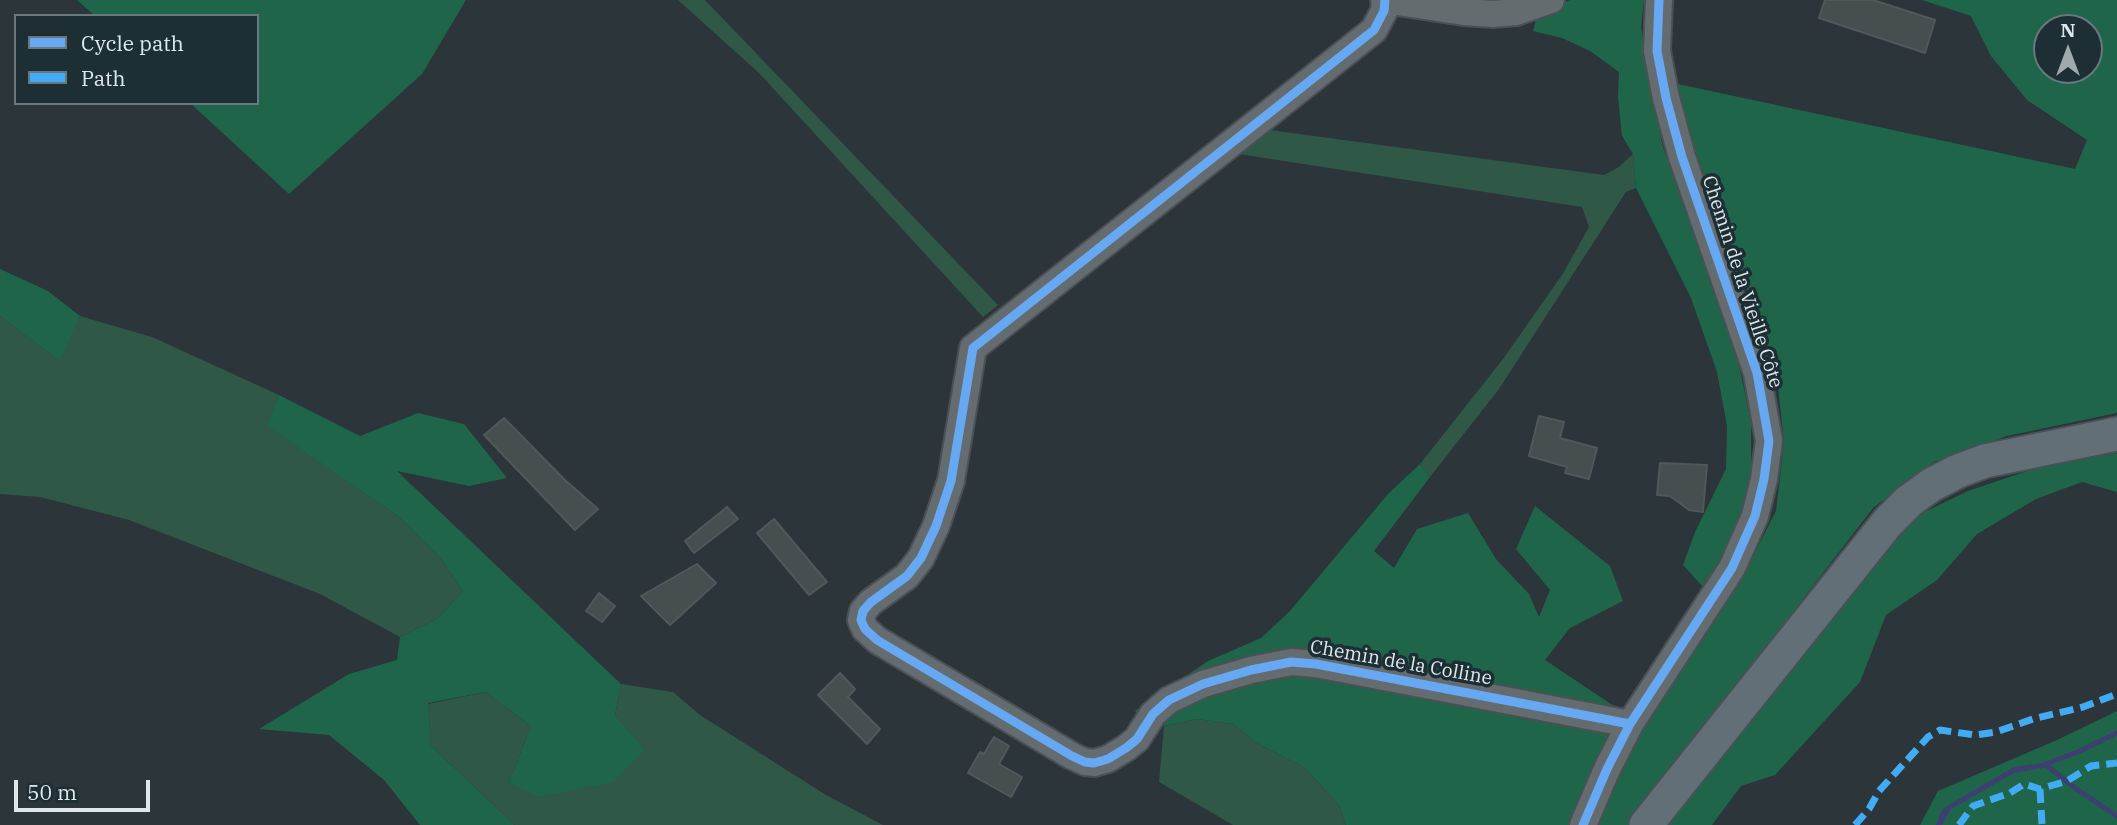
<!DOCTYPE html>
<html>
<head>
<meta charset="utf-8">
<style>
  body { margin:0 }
  #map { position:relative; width:2117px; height:825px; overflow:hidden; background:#2c3539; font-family:"IBM Plex Serif",serif }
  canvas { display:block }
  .legend { position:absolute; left:14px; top:14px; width:245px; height:91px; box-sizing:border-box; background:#1d2e34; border:2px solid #6a787e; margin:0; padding:9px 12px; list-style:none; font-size:21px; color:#dee8ec }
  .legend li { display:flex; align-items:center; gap:14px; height:35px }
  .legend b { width:35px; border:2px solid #6a787e }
  .north { position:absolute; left:2033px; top:14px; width:70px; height:70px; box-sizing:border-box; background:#1d2e34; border:2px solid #6a787e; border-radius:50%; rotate:0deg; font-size:19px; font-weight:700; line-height:28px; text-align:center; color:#dee8ec }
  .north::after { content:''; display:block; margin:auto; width:24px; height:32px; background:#a0a9ad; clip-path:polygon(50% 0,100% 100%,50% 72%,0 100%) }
  .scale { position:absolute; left:14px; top:780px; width:136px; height:32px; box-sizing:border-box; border:4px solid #dee8ec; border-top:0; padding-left:9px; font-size:21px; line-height:24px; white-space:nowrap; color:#dee8ec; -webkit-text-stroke:5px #1d2e34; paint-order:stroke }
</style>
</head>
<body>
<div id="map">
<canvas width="2117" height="825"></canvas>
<ul class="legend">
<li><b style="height:9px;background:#66a8f1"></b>Cycle path</li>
<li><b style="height:9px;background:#42abf6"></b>Path</li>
</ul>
<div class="north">N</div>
<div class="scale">50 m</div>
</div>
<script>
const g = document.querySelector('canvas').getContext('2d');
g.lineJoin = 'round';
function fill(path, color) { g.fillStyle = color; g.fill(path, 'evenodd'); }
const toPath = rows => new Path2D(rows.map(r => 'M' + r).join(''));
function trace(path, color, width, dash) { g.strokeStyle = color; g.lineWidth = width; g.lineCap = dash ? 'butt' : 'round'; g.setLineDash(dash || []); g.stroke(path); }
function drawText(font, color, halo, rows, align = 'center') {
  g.font = font + ' "IBM Plex Serif",serif'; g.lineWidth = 7; g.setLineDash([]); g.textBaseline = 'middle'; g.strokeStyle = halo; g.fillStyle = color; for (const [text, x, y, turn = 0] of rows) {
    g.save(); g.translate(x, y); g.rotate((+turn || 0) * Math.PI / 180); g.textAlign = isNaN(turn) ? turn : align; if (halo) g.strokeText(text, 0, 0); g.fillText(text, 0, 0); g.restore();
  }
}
fill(toPath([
  [678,0,705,0,998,305,983,317,759,73],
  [1262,129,1604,175,1619,167,1633,154,1636,188,1626,192,1499,389,1430,477,1420,464,1503,359,1562,275,1589,227,1582,207,1232,153],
  [0,316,59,360,80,316,152,337,279,395,268,426,399,517,438,555,463,591,437,619,400,637,320,594,129,520,40,497,0,494],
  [621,684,673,692,700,715,826,795,883,825,515,825,431,746,428,704,485,692,531,726,509,782,644,750,615,715],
  [1197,719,1233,724,1257,743,1305,768,1339,805,1346,825,1233,825,1159,782,1164,726]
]), '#2f5846');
fill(toPath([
  [77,0,466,0,422,74,289,194,190,103,257,103,257,16,95,16],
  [1570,0,1644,0,1641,27,1662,144,1735,346,1751,422,1751,474,1735,534,1703,587,1683,565,1695,532,1726,469,1727,426,1717,372,1691,298,1636,188,1633,154,1622,136,1618,97,1619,72,1590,51,1562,38,1533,31,1537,16],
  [1922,0,2117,0,2117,413,2007,436,1934,462,1873,508,1629,825,1593,825,1638,724,1748,566,1776,511,1784,442,1778,386,1747,288,1694,159,1678,84,2075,169,2087,140,2027,100,1991,56,1971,16],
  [2047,28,2089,28,2089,70,2047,70],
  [0,269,48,291,80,316,60,361,0,316],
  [279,395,360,436,418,413,464,424,507,478,469,486,397,471,621,684,615,715,645,750,613,782,538,797,509,782,531,726,485,692,428,703,431,746,515,825,420,825,384,780,329,735,259,729,349,674,397,660,400,637,437,619,463,591,438,555,399,517,267,426],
  [2117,453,2117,492,2082,482,2036,499,1977,534,1937,580,1886,615,1860,682,1775,775,1741,786,1712,825,1668,825,1916,516,1968,491,2033,469],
  [1420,464,1430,477,1374,551,1394,568,1417,529,1468,513,1496,559,1529,594,1539,617,1550,590,1516,549,1535,506,1610,566,1623,601,1570,628,1545,660,1620,710,1293,655,1143,718,1135,711,1208,661,1261,638,1290,611,1388,494],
  [1318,670,1588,723,1608,735,1571,825,1346,825,1339,805,1305,768,1257,743,1233,724,1197,719,1164,726,1161,718,1199,692],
  [2117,711,2117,825,1920,825,1938,791,2057,740]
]), '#1f654a');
fill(toPath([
  [2043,763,2051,766,2014,773,1951,809,1942,825,1936,825,1942,810,1950,804,2014,767]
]), '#3d3f71');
trace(toPath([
  [2046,765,2078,790,2117,816],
  [2041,766,2080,751,2117,733]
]), '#3d3f71', 5);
const building = toPath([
  [1825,0,1873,0,1935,20,1925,53,1819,18,1825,0],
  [1539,416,1564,422,1560,438,1597,448,1589,479,1565,473,1567,467,1529,456,1539,416],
  [504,418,565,480,598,509,575,530,484,435,504,418],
  [1660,463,1707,465,1703,512,1689,510,1670,496,1657,495,1660,463],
  [727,507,738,519,694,553,685,541,727,507],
  [774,519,827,582,809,595,757,533,774,519],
  [697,564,716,583,670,625,641,596,697,564],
  [599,593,615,606,602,622,586,611,599,593],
  [840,673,855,689,848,697,880,729,867,744,818,695,840,673],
  [994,737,1009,746,999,764,1022,777,1011,797,968,773,980,752,984,754,994,737]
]);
fill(building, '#464e4f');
trace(building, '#50585a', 2);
const minor = toPath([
  [1384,0,1464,12,1493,14,1516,12,1551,0],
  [1385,0,1384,11,1374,30,973,348,951,481,936,526,921,558,907,576,871,602,863,611,861,620,865,629,877,640,1072,756,1085,762,1094,763,1108,759,1126,748,1137,739,1153,714,1169,700,1203,684,1251,670,1291,662,1316,664,1630,724],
  [1583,825,1607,769,1630,724,1732,568,1755,516,1764,479,1769,441,1757,373,1682,157,1666,98,1657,51,1659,0]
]);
const major = toPath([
  [1646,825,1888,522,1909,501,1931,485,1958,471,1985,461,2117,434]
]);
trace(minor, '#495155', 30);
trace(major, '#495155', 37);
trace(minor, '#646c6f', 26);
trace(major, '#636f77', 33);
trace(toPath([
  [2040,789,2042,825],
  [1855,825,1869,809,1879,791,1928,737,1940,730,1975,735,1996,732,2033,719,2083,707,2117,694],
  [1959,825,1973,806,2010,793,2024,784,2040,789,2067,781,2091,766,2117,763]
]), '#42abf6', 7, [14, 7]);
trace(toPath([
  [1385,0,1384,11,1374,30,973,348,951,481,936,526,921,558,907,576,871,602,863,611,861,620,865,629,877,640,1072,756,1085,762,1094,763,1108,759,1126,748,1137,739,1153,714,1169,700,1203,684,1251,670,1291,662,1316,664,1630,724],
  [1583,825,1607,769,1630,724,1732,568,1755,516,1764,479,1769,441,1757,373,1682,157,1666,98,1657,51,1659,0]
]), '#66a8f1', 9);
drawText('19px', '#dee8ec', '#1d2e34', [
  ["Chemin de la Vieille Côte",1742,282,72],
  ["Chemin de la Colline",1401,663,10]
]);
</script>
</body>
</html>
